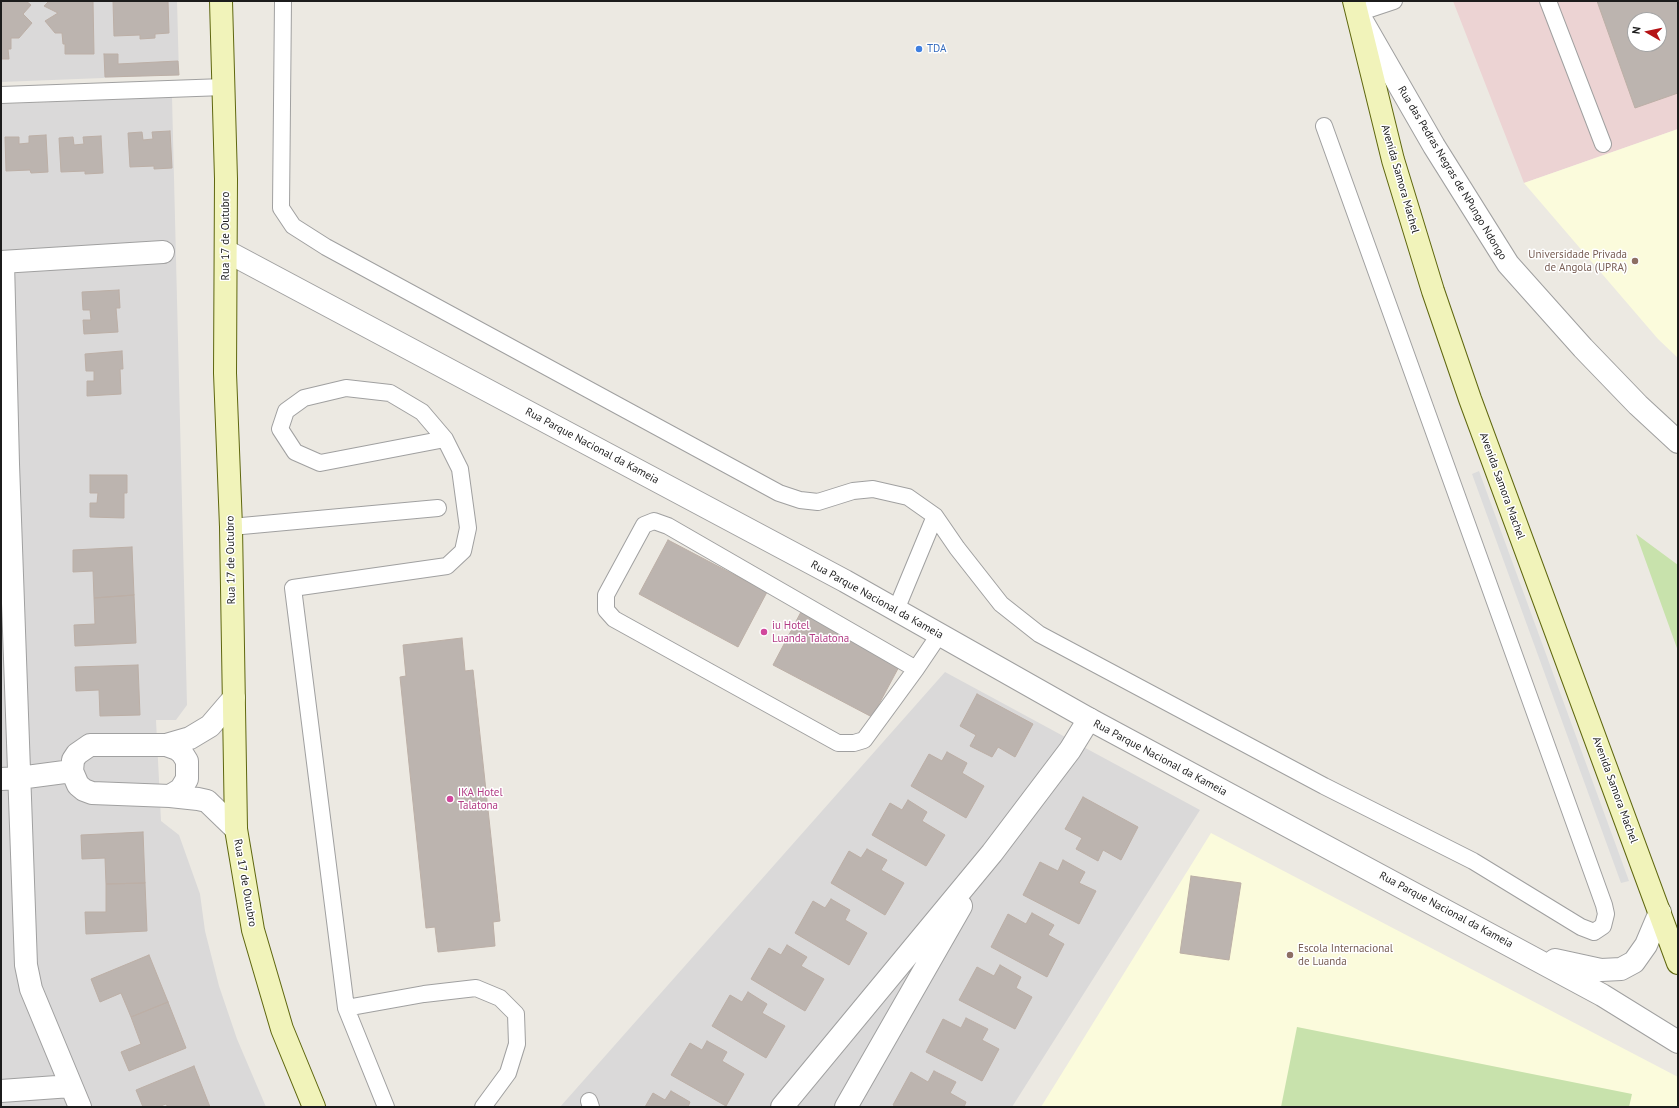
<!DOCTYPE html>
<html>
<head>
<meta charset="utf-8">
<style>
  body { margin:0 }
  #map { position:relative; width:1679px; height:1108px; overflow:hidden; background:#ece9e2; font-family:"PT Sans",sans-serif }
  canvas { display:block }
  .frame { position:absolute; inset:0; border:2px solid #1c1c1c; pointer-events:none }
  .north { position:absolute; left:1627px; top:12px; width:40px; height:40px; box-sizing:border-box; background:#fff; border:1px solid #a4a4a4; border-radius:50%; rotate:279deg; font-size:11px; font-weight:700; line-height:16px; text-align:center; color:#1c1c1c }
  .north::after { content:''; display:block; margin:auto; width:14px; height:18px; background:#b51316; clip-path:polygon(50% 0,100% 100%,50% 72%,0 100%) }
</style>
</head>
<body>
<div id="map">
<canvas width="1679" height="1108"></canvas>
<div class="frame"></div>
<div class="north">N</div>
</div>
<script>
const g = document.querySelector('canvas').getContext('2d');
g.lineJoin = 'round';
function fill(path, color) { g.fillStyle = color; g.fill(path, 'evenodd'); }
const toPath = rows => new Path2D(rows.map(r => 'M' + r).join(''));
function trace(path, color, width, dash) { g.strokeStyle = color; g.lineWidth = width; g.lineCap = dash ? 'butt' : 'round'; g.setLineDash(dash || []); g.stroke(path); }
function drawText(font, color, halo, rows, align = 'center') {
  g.font = font + ' "PT Sans",sans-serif'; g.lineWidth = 3; g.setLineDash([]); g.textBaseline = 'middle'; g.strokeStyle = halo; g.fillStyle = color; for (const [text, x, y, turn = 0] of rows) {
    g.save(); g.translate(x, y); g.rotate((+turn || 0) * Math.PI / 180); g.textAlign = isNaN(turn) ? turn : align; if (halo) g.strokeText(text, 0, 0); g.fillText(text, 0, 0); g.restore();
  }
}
fill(toPath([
  [1,1,177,1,179,75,1,82],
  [172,97,187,705,176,720,156,720,161,821,179,835,200,894,205,931,219,986,237,1039,266,1107,1,1107,1,104],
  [945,672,1200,810,1012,1107,560,1107]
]), '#dad9d9');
fill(toPath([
  [1453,1,1678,1,1678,129,1524,183],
  [1635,20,1659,20,1659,44,1635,44]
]), '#ecd3d3');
fill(toPath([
  [1678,129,1678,358,1658,339,1524,183],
  [1211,833,1678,1077,1678,1107,1041,1107]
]), '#fbfbdc');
fill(toPath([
  [1636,534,1678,565,1678,651],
  [1297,1027,1632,1094,1629,1107,1281,1107]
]), '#c8e2ac');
fill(toPath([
  [1479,471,1629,881,1621,883,1472,474]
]), '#dcdcdc');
const building = toPath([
  [1,1,26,1,31,5,23,14,32,23,19,38,11,38,11,49,8,49,9,59,1,59,1,1],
  [49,1,93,1,94,54,65,54,65,44,63,44,62,33,55,33,45,21,58,13,44,6,49,1],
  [113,1,168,1,169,33,155,34,155,38,140,39,140,35,114,36,113,1],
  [1597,1,1678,1,1678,93,1635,108,1597,1],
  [1635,20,1659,20,1659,44,1635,44,1635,20],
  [104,54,118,54,118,64,178,61,179,75,105,77,104,54],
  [170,131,172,168,154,169,154,166,130,167,128,133,142,132,143,140,153,139,152,132,170,131],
  [46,135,48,172,31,173,30,170,6,171,5,137,19,137,19,144,29,143,29,136,46,135],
  [101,136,103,173,85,174,85,171,61,172,59,138,73,137,74,145,84,144,83,137,101,136],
  [119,290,120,308,116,308,118,332,84,334,83,320,91,320,90,310,83,310,82,292,119,290],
  [122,351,123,369,120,369,121,394,87,396,87,381,94,381,94,371,86,371,85,354,122,351],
  [90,475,127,475,127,493,124,493,124,518,90,517,90,503,97,503,98,493,90,493,90,475],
  [668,540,767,592,738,647,639,594,668,540],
  [132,547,134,595,94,598,93,571,73,572,73,550,132,547],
  [134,595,136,643,75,646,74,625,95,624,94,598,134,595],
  [802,610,901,663,872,717,773,665,802,610],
  [462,638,465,671,473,670,500,921,493,922,495,946,438,952,435,927,426,928,400,677,406,676,403,645,462,638],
  [138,665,140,715,100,716,99,690,76,691,75,667,138,665],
  [977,694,1033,724,1015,757,998,747,992,757,970,746,976,735,960,726,977,694],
  [947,752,967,763,962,773,984,786,966,818,911,786,929,754,942,761,947,752],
  [1083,797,1138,827,1121,860,1103,850,1098,861,1076,849,1082,838,1065,829,1083,797],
  [908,800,927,812,922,821,945,835,926,866,872,835,890,803,902,810,908,800],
  [143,832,145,883,106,884,105,858,82,859,81,835,143,832],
  [867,849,887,860,881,870,904,883,885,915,831,883,849,851,861,858,867,849],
  [1063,860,1085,872,1079,883,1096,891,1079,924,1023,895,1040,862,1058,871,1063,860],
  [1191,876,1241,883,1229,960,1180,953,1191,876],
  [145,883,147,931,86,934,85,912,106,912,106,884,145,883],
  [831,899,850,910,845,920,867,933,849,965,795,933,813,901,825,908,831,899],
  [1032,913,1054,925,1048,935,1064,944,1047,977,991,947,1008,914,1026,924,1032,913],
  [787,945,807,957,801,966,824,979,805,1011,751,979,769,948,781,955,787,945],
  [149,955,168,1002,131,1017,121,993,100,1002,91,979,149,955],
  [1000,965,1021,977,1016,988,1032,997,1015,1029,959,1000,977,967,994,976,1000,965],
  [748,992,767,1004,762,1013,785,1026,766,1058,712,1026,730,995,742,1002,748,992],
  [168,1002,186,1048,129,1071,121,1052,141,1044,131,1017,168,1002],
  [966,1018,988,1029,982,1040,999,1049,982,1081,926,1052,943,1019,961,1028,966,1018],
  [707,1041,727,1052,722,1061,744,1074,726,1106,671,1075,690,1043,702,1050,707,1041],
  [194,1066,210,1107,168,1107,166,1104,158,1107,143,1107,136,1090,194,1066],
  [934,1071,956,1082,950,1093,966,1102,964,1107,897,1107,893,1105,911,1072,928,1082,934,1071],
  [671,1091,690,1102,688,1107,645,1107,653,1093,665,1100,671,1091]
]);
fill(building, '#bcb4af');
trace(building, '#bcafa6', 1);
const service = toPath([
  [283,1,281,208,293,226,326,247,779,493,800,500,818,502,853,491,873,489,908,497,935,516,957,548,1001,604,1039,634,1324,786,1473,861,1581,927,1594,932,1603,926,1606,914,1604,905,1324,126],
  [1548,1,1603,144],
  [1358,13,1394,1],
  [1,95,224,87],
  [231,527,438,508],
  [896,610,935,516],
  [916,669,668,526,654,521,644,525,606,595,606,610,614,619,838,743,854,743,864,740,916,669,939,635],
  [346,1008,424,994,476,988,500,998,516,1014,517,1044,508,1073,483,1107],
  [589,1101,591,1107],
  [386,1107,346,1008,293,588,447,566,463,551,468,528,460,469,445,439,422,412,390,393,346,388,304,398,286,411,280,429,295,452,320,463,445,439]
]);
const minor = toPath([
  [1,262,163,252],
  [3,262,8,464,26,965,31,989,80,1107],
  [234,698,210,726,190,738,166,745,90,745,77,754,73,760,72,771,78,785,84,790,92,793,170,796,198,799,207,801,236,829],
  [166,745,177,749,182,753,187,761,187,779,181,789,170,796],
  [1,779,19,778,72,771],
  [1,1091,71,1086],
  [782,1107,992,853,1070,750,1089,719],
  [846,1107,961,906]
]);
const tertiary = toPath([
  [1361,19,1434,146,1508,264,1583,348,1638,405,1678,442],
  [226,251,845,581,1089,719,1602,995,1678,1042],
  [1555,960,1601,970,1621,969,1634,962,1646,945,1660,912]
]);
const secondary = toPath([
  [221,1,226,179,225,373,231,527,236,829,253,930,282,1029,314,1107],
  [1354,1,1393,160,1433,291,1470,399,1678,963]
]);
trace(service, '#a0a0a0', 18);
trace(minor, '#a0a0a0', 24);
trace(tertiary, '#a0a0a0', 24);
trace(secondary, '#5f670f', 24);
trace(service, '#fff', 16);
trace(minor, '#fff', 22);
trace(tertiary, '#fff', 22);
trace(secondary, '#f1f3ba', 22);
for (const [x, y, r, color] of [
  [919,49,4,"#3f7fe0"],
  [1635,261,4,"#8d6e63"],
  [764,632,4,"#d1479c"],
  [450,799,4,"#d1479c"],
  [1290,955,4,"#8d6e63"]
]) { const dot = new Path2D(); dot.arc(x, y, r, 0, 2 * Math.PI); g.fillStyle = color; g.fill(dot); trace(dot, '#fff', 1.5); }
drawText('11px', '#366cbe', '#fff', [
  ["TDA",927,49]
], 'left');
drawText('11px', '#1c1c1c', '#fff', [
  ["Rua das Pedras Negras de NPungo Ndongo",1452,173,59],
  ["Avenida Samora Machel",1400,179,74],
  ["Rua 17 de Outubro",226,236,-90],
  ["Rua Parque Nacional da Kameia",592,446,28],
  ["Avenida Samora Machel",1502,486,70],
  ["Rua 17 de Outubro",231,560,-91],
  ["Rua Parque Nacional da Kameia",877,600,29],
  ["Rua Parque Nacional da Kameia",1160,758,28],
  ["Avenida Samora Machel",1615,790,70],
  ["Rua 17 de Outubro",245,883,80],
  ["Rua Parque Nacional da Kameia",1446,910,28]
]);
drawText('11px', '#785e54', '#fff', [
  ["Universidade Privada",1627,255],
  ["de Angola (UPRA)",1627,268],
  ["Escola Internacional",1298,949,"left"],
  ["de Luanda",1298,962,"left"]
], 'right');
drawText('11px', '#b23c85', '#fff', [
  ["iu Hotel",772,626],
  ["Luanda Talatona",772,639],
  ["IKA Hotel",458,793],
  ["Talatona",458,806]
], 'left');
</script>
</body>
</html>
